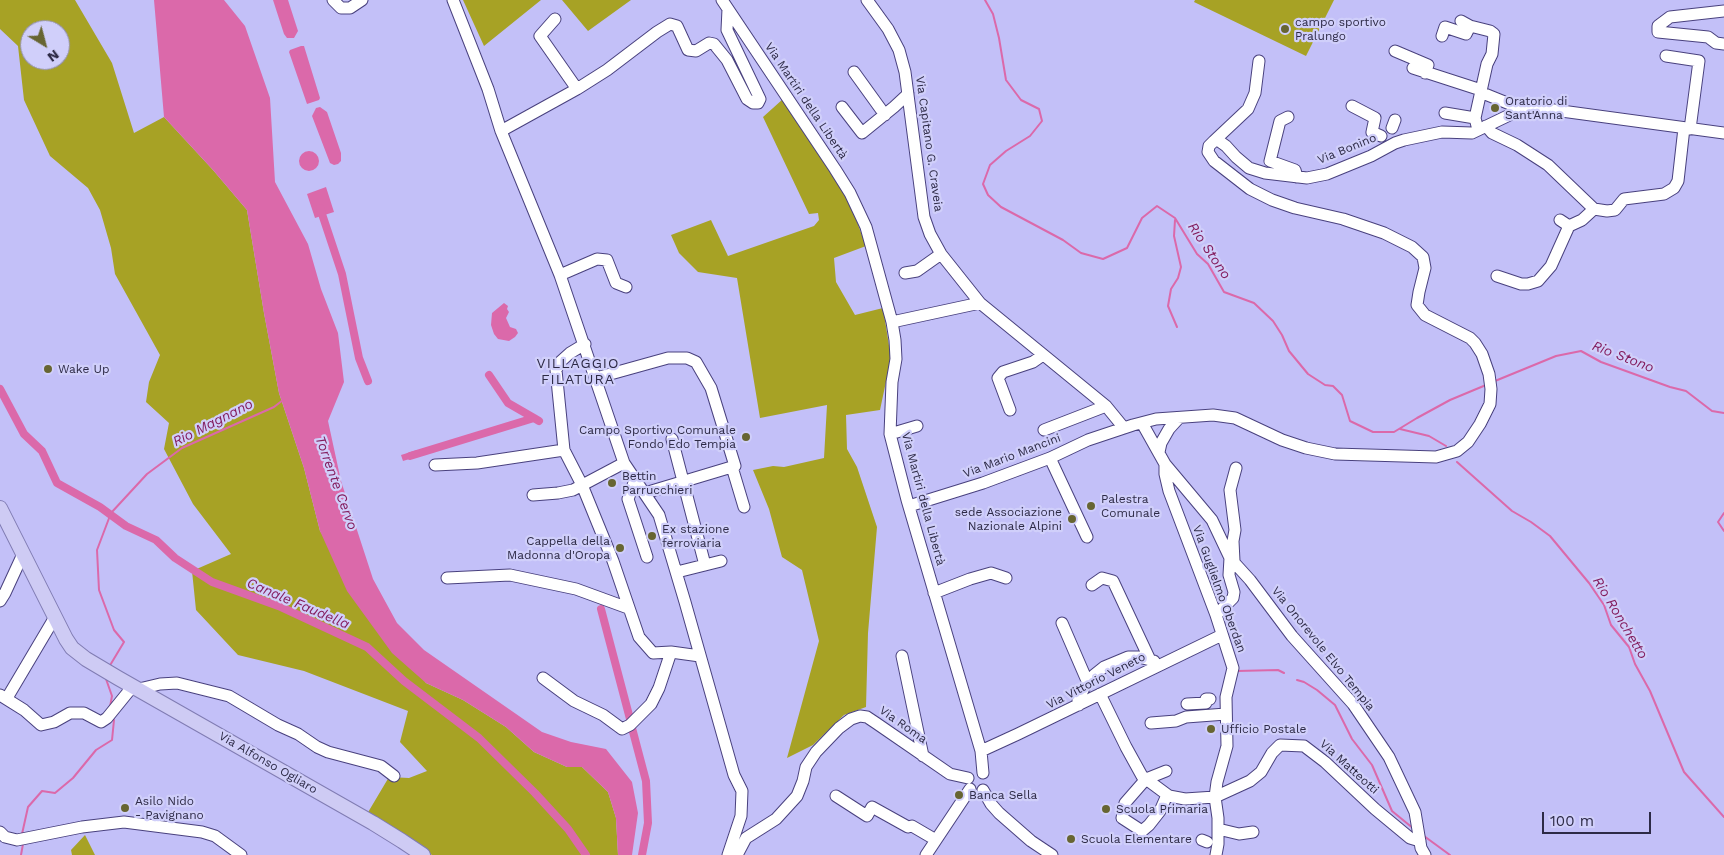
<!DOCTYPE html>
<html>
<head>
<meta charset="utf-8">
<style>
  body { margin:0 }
  #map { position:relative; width:1724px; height:855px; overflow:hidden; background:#c3c0f8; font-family:"Work Sans",sans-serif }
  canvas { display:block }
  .north { position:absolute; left:20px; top:20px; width:50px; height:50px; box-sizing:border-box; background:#d0cffa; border:1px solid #8f8db2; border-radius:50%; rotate:143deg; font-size:14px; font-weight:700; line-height:20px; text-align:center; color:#2d2a46 }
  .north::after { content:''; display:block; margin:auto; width:18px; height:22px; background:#676532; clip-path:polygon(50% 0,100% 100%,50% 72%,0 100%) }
  .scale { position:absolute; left:1542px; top:812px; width:109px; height:22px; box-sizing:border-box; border:2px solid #2d2a46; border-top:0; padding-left:6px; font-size:15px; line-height:18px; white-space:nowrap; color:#2d2a46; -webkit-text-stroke:4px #d0cffa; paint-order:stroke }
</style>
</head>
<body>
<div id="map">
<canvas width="1724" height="855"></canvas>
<div class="north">N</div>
<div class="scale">100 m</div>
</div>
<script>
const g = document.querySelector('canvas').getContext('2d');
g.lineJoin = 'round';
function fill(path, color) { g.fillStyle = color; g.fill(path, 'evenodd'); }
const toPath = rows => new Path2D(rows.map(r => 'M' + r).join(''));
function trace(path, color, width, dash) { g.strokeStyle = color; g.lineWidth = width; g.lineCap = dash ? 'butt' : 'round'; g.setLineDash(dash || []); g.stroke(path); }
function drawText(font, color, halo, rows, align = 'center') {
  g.font = font + ' "Work Sans",sans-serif'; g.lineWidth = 4.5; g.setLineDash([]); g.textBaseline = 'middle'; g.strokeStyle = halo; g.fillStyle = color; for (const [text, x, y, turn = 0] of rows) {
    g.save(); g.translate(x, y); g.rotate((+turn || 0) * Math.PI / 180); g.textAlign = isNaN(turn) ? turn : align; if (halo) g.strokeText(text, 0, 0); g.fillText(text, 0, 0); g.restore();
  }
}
fill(toPath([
  [0,0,75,0,112,63,134,133,164,117,213,170,247,210,264,313,279,393,304,468,320,531,426,683,463,700,506,727,534,752,567,767,582,767,608,792,616,818,618,855,432,855,367,814,389,777,409,778,427,771,400,742,408,711,304,671,238,655,196,610,192,571,231,554,193,504,164,449,169,423,146,402,149,382,160,355,115,274,111,248,100,210,88,188,50,156,24,100,18,46,0,29],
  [30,30,60,30,60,60,30,60],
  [463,0,541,0,484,46],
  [562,0,631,0,588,31],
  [1195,0,1334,0,1306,56,1194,2],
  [783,99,848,198,866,246,834,258,836,282,855,315,883,308,891,358,880,410,846,415,847,449,857,467,877,527,868,633,866,707,844,715,813,745,787,758,819,641,802,570,782,557,769,509,753,470,773,466,784,467,824,458,827,405,760,418,737,278,698,272,679,253,671,235,711,220,728,256,814,226,819,220,818,213,809,214,763,117],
  [85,835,95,855,72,855,71,850]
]), '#a7a225');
fill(toPath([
  [154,0,224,0,245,26,270,98,275,182,308,244,321,289,338,333,344,382,328,421,341,481,373,579,397,623,424,650,542,732,571,742,606,749,632,782,638,813,632,855,618,855,616,818,608,792,582,767,567,767,534,752,506,727,463,700,426,683,392,653,347,591,320,531,304,468,279,393,264,313,247,210,213,170,164,117],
  [273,0,288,0,298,31,294,38,287,38,284,34],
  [301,46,304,46,320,98,319,100,307,104,289,52,290,50],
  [320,107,327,112,341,153,341,161,338,164,334,165,330,163,312,116,316,108],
  '299 161a10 10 0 1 1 20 0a10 10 0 1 1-20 0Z',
  [326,187,334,212,315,218,307,194],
  [504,303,508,306,507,309,509,312,506,318,510,327,516,329,518,333,515,337,509,341,498,339,494,334,491,325,492,313],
  [417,450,419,456,403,461,401,455]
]), '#db69aa');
trace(toPath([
  [985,0,993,14,999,38,1006,80,1021,100,1039,109,1042,121,1030,136,1006,151,990,165,983,184,988,195,1001,207,1063,240,1081,253,1103,259,1127,248,1142,218,1157,206,1175,218,1197,254,1208,264,1224,292,1254,303,1273,321,1282,335,1289,351,1308,374,1325,385,1333,386,1342,395,1350,421,1373,432,1394,432,1417,418,1450,400,1486,385],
  [1175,220,1174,236,1181,267,1178,278,1171,289,1168,306,1177,327],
  [1495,381,1556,356,1581,351,1601,362,1670,387,1686,391,1712,411,1724,413],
  [1400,429,1429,436,1446,446],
  [1457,462,1512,511,1531,522,1550,536,1589,583,1604,605,1611,625,1629,647,1635,664,1650,691,1684,772,1724,817],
  [1724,513,1718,522,1724,531],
  [109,667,124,642,114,630,99,590,97,550,111,513,147,474,182,448,274,407,283,400],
  [1237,671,1278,670,1284,673],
  [106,679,112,696,110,707],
  [1297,680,1304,682,1317,690,1335,705,1352,739,1372,765,1392,811,1414,829],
  [22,834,28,807,42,791,55,793,73,778,96,750,112,740,114,720],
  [1424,836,1450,855],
  [21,855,23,844]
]), '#db69aa', 2);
trace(toPath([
  [320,208,342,274,359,358,368,381],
  [489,375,508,403,534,418],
  [0,389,24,434,42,451,57,483,100,507,126,526,156,540,175,558,212,582,281,607,367,647,404,681,479,738,535,793,568,829,586,855],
  [410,456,534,418,539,421],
  [601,609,630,719],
  [632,728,646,781,648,823,642,855]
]), '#db69aa', 8);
const minor = toPath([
  [333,0,341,8,350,8,362,0],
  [453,0,488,89,501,131,560,275,624,463,659,515,685,602,734,775,742,791,741,816,728,855],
  [722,0,835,169,850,193,866,227,892,322,895,340,896,359,892,382,890,434,907,500,981,751,983,773],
  [867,0,888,29,899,50,905,72,924,217,930,234,941,254,980,303,1106,406,1124,428],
  [1724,11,1670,17,1658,26,1658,32,1708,37,1716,43,1724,44],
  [555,19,540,36,577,89],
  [1461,21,1470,26,1490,31,1494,34,1492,54,1487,64,1475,118,1478,130],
  [1442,36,1445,27,1466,34,1470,26],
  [1395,51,1428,65,1425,73],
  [1666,56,1699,61,1690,129],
  [1413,68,1481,90],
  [854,72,885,115],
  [1480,92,1522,109],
  [1352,106,1375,118,1372,132,1381,136],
  [842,107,862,133,894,107,908,94],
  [1445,113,1475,118],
  [1288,117,1280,121,1270,161,1295,170,1297,177],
  [1486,126,1492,133,1517,145,1548,165,1594,209,1607,211,1615,210,1624,199,1664,194,1674,188,1678,181,1684,128],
  [1392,128,1395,120],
  [501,131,577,89,607,70,657,32,670,24,677,26,688,50,696,51,709,43,714,44,727,60,747,99,753,103,758,103,760,99,727,30,728,9],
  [1214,141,1248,109,1255,93,1259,61],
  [1560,220,1569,226,1582,220,1594,209],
  [905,273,917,271,941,254],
  [560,275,597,259,607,260,616,283,626,287],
  [1497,276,1521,284,1528,284,1538,281,1551,266,1569,226],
  [892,322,980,303],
  [585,344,570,353,560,362,556,370,564,450,582,485,613,561,639,637,653,653,671,652,700,656],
  [596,378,668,358,687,358,696,362,711,388,735,466,645,493],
  [1010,410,998,378,1003,372,1033,362,1043,355],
  [1142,423,1165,464,1165,474,1169,491,1216,615,1233,668,1226,697,1227,746,1217,782,1215,797,1218,818,1218,844,1216,855],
  [1044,430,1106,406],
  [890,434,917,426],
  [672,439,705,565],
  [1159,452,1161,443,1169,429,1179,418],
  [1050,458,1087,537],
  [1165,464,1212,520,1230,558,1250,580,1292,636,1353,704,1389,757,1415,812,1421,848,1425,855],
  [435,465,477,463,564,450],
  [732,467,744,507],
  [635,480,628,499,647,557],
  [533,495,558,493,573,490,624,463],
  [909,506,983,483,1050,458,1088,440,1133,425,1156,419,1213,415,1235,418,1282,440,1306,448,1335,454,1436,457,1457,451,1468,442,1480,424,1490,404,1491,389,1489,374,1482,354,1475,343,1470,338,1425,315,1417,305,1419,292,1425,268,1423,257,1412,247,1384,233,1343,219,1295,208,1272,200,1250,189,1214,161,1208,152,1209,146,1214,141,1219,141,1226,146,1236,157,1249,168,1265,173,1307,178,1327,174,1371,156,1395,143,1404,140,1442,132,1472,133,1522,109,1532,107,1724,133],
  [1234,561,1233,541,1235,530,1230,490,1236,468],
  [677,572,721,561],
  [447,578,510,575,576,589,628,608],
  [1092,585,1102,578,1113,581,1150,660],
  [934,593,970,579,991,573,1006,578],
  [0,601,5,593,23,554],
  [1216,615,1233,598,1234,592,1229,575,1230,558],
  [1062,623,1088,683],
  [902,656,923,756],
  [543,678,574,701,603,715,622,729,630,725,651,704,659,688,671,652],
  [139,689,160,684,177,683,229,696,278,725,298,734,317,747,328,752,381,766,394,776],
  [1100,694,1126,747,1142,776,1169,796,1185,799,1215,797,1250,781,1261,772,1272,753,1280,745,1304,746,1325,762,1375,809,1410,838,1420,841],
  [0,695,24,710,41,725,54,722,70,713,84,713,101,722,107,718,133,686],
  [7,698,55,617],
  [1187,704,1206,703,1206,699,1210,699],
  [1079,705,1078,700,1084,688,1094,675,1104,667,1128,657,1139,657,1154,661],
  [1151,723,1176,721,1186,717,1226,714],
  [981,751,1018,734,1222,635],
  [1166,771,1146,779,1125,803,1122,818,1142,831,1149,825,1160,811,1167,795],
  [983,790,991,804,999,813,1031,841,1052,855],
  [836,796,867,816,872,807,908,827,912,826,936,840],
  [1218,829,1239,834,1253,832],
  [0,832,5,837,17,840,82,827,124,822,202,832,215,836,241,855],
  [1202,840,1207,842],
  [737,855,746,838,776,819,797,796,803,781,806,767,816,752,839,728,851,719,860,716,867,717,876,723,950,774,968,778],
  [926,855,970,789]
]);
const major = toPath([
  [0,508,66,639,72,648,86,659,118,678,373,823,402,841,423,855]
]);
trace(minor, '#49417e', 13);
trace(major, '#807cb3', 16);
trace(minor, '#fff', 11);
trace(major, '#cecbf4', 14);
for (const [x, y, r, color] of [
  [1285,29,5,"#676532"],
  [1495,108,5,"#676532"],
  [48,369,5,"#676532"],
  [746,437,5,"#676532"],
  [612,483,5,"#676532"],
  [1091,506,5,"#676532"],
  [1072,519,5,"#676532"],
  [652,536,5,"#676532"],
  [620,548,5,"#676532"],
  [1211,729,5,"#676532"],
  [959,795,5,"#676532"],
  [125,808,5,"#676532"],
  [1106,809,5,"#676532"],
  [1071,839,5,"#676532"]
]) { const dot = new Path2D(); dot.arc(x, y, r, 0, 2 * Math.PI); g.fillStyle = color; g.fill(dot); trace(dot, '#d0cffa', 2); }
drawText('12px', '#2d2a46', '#d0cffa', [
  ["campo sportivo",1295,22],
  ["Pralungo",1295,36],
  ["Oratorio di",1505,101],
  ["Sant'Anna",1505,115],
  ["Wake Up",58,369],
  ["Campo Sportivo Comunale",736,430,"right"],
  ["Fondo Edo Tempia",736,444,"right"],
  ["Bettin",622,476],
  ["Parrucchieri",622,490],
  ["Palestra",1101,499],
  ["Comunale",1101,513],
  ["sede Associazione",1062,512,"right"],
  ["Nazionale Alpini",1062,526,"right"],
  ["Ex stazione",662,529],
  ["ferroviaria",662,543],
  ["Cappella della",610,541,"right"],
  ["Madonna d'Oropa",610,555,"right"],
  ["Ufficio Postale",1221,729],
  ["Banca Sella",969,795],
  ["Asilo Nido",135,801],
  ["- Pavignano",135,815],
  ["Scuola Primaria",1116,809],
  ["Scuola Elementare",1081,839]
], 'left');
drawText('12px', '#2d2a46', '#d0cffa', [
  ["Via Martiri della Libertà",806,101,56],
  ["Via Capitano G. Craveia",929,144,82],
  ["Via Bonino",1347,149,-22],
  ["Via Mario Mancini",1012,456,-21],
  ["Via Martiri della Libertà",923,499,75],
  ["Via Guglielmo Oberdan",1219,589,70],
  ["Via Onorevole Elvo Tempia",1323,649,51],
  ["Via Vittorio Veneto",1096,681,-27],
  ["Via Roma",903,725,35],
  ["Via Alfonso Ogliaro",268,763,30],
  ["Via Matteotti",1349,767,42]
]);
drawText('italic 14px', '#831c5d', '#d0cffa', [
  ["Rio Stono",1209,251,56],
  ["Rio Stono",1623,357,21],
  ["Rio Magnano",213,423,-27],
  ["Torrente Cervo",336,483,70],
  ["Canale Faudella",298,604,23],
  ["Rio Ronchetto",1620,618,59]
]);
g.letterSpacing = '1px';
drawText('14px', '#2d2a46', '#d0cffa', [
  ["VILLAGGIO",578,364],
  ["FILATURA",578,380]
]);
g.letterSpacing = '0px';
</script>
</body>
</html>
